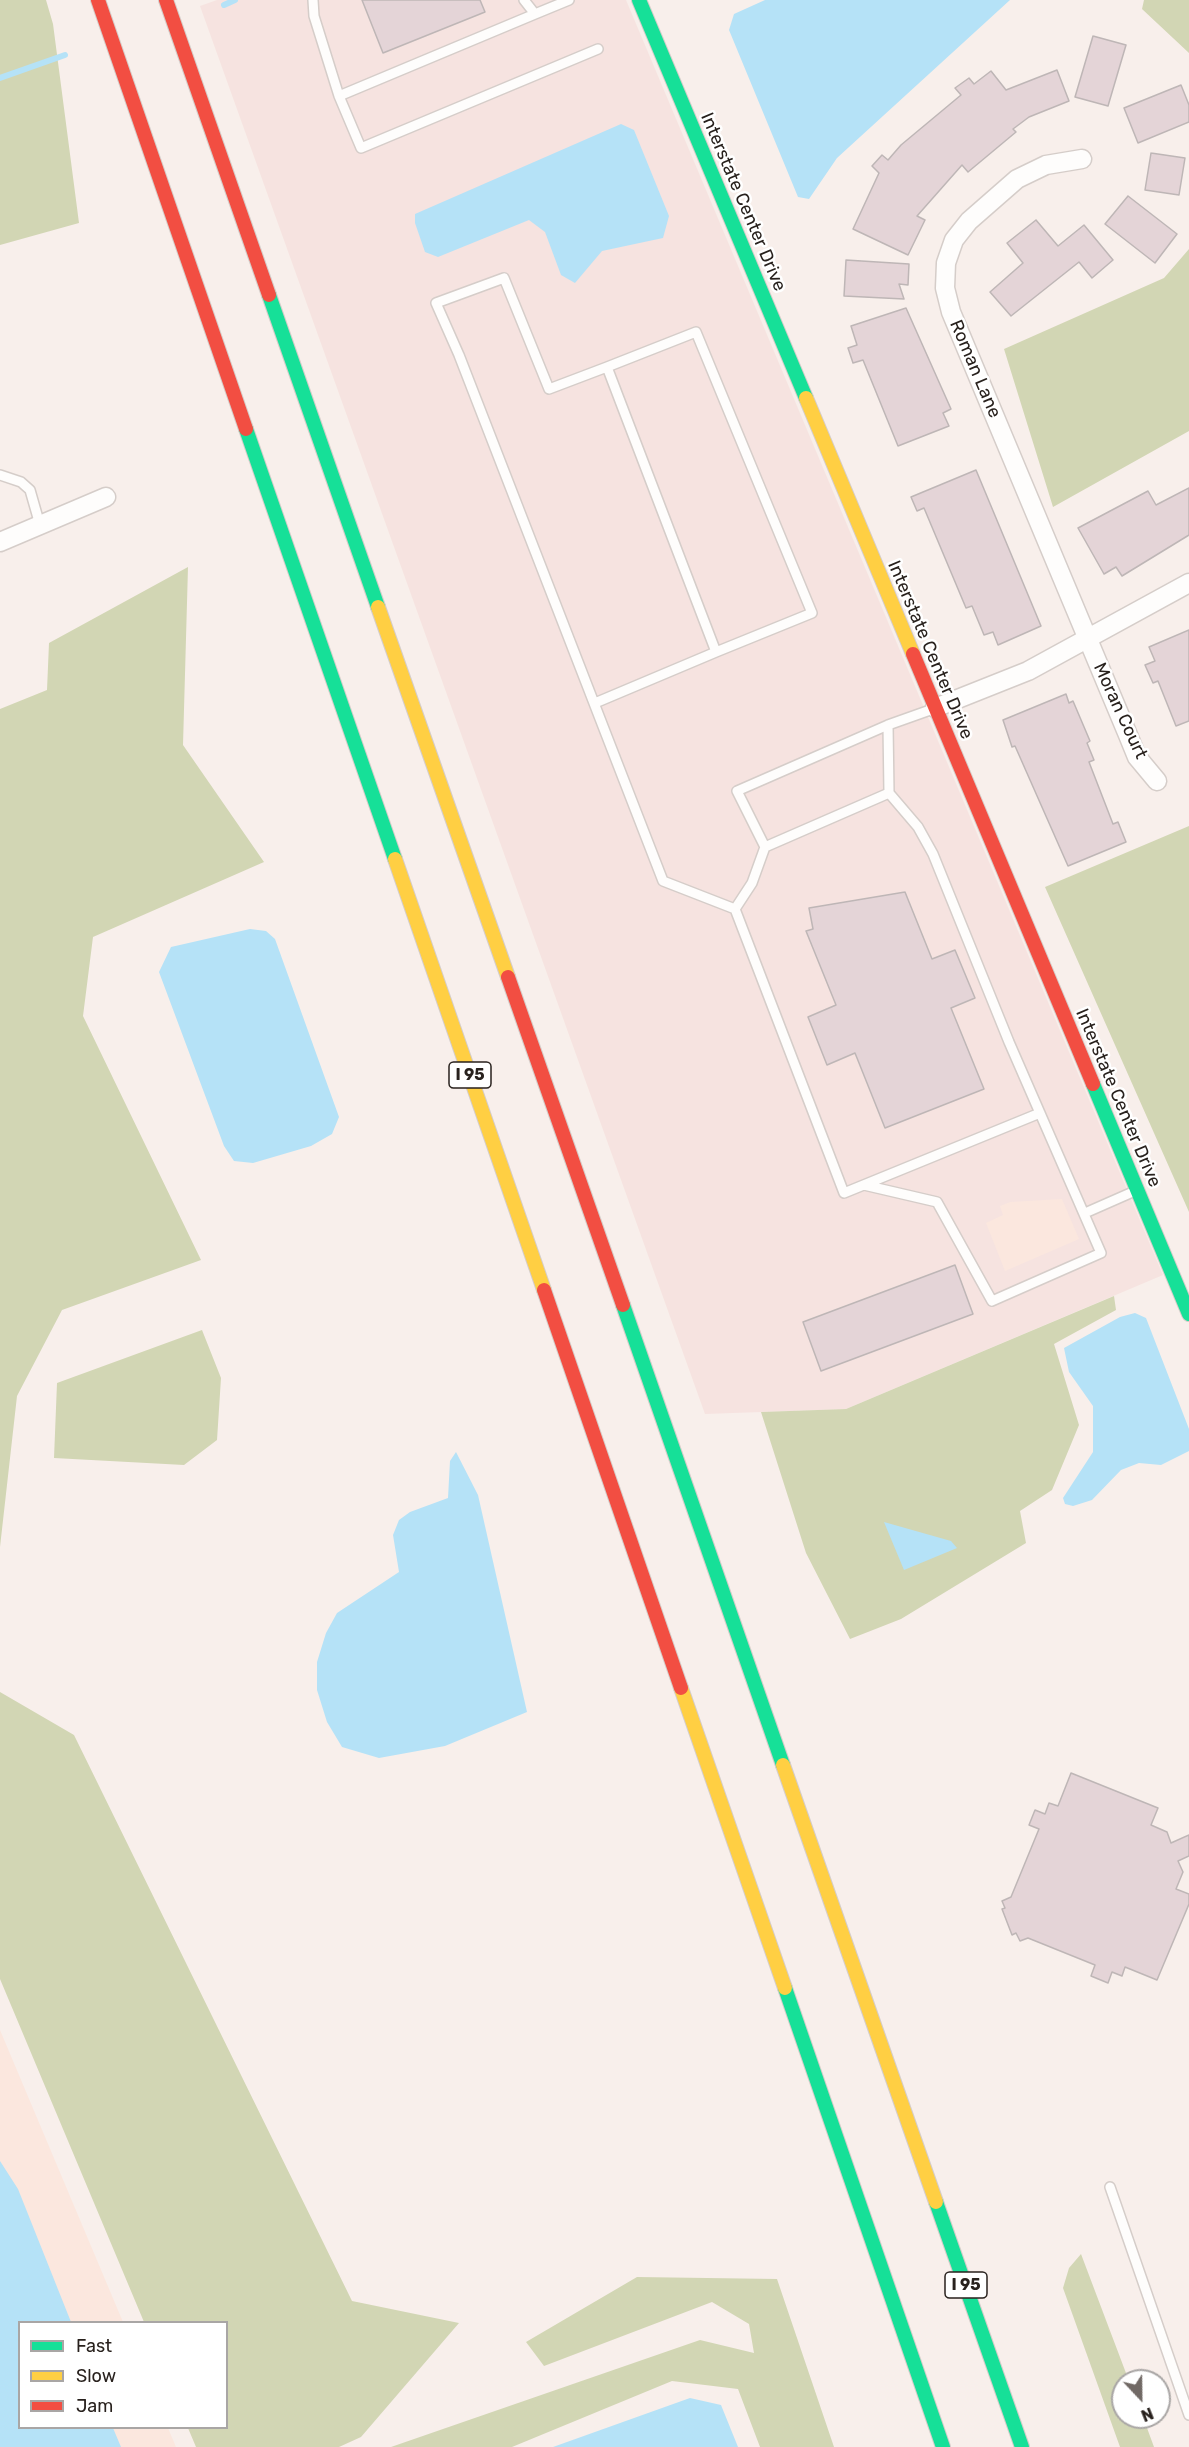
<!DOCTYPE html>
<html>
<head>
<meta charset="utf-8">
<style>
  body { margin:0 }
  #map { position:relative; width:1189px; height:2447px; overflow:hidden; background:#f8efeb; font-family:Rubik,sans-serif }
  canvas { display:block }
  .legend { position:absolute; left:18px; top:2321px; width:210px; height:108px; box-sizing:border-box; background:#fff; border:2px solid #a9a6a5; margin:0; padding:8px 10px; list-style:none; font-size:18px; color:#28211d }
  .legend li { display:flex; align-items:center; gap:12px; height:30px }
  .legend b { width:30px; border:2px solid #a9a6a5 }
  .north { position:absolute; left:1111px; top:2369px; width:60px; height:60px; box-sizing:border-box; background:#fff; border:2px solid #a9a6a5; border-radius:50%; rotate:158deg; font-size:16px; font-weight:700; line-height:24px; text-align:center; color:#28211d }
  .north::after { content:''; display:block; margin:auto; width:21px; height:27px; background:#716965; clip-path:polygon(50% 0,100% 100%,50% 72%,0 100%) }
</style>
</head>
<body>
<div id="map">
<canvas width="1189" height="2447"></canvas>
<ul class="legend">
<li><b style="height:8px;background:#16e098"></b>Fast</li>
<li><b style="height:8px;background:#ffcf43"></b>Slow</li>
<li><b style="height:8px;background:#f24e42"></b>Jam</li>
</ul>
<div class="north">N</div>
</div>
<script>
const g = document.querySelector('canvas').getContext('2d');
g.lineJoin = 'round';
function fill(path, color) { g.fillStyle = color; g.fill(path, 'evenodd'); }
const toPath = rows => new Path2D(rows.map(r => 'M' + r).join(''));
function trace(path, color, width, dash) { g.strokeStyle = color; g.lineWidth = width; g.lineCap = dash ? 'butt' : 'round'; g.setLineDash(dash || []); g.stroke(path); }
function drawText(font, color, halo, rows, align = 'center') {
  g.font = font + ' Rubik,sans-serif'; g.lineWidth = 5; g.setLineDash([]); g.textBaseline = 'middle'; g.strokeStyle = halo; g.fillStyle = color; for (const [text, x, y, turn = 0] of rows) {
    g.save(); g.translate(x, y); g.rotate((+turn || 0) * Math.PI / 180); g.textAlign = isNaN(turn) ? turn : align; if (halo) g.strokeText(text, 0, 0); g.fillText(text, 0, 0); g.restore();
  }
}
fill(toPath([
  [217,0,626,0,1163,1275,846,1409,705,1414,200,6]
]), '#f6e3e0');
fill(toPath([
  [1062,1199,1079,1239,1005,1271,986,1223,1003,1215,1000,1206,1010,1202],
  [0,2030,123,2322,20,2322,20,2428,168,2428,176,2447,0,2447]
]), '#fbe7de');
fill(toPath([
  [0,0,46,0,53,24,79,223,0,245],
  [1144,0,1189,0,1189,53,1142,9],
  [1189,249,1189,431,1053,507,1004,349,1164,278],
  [188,567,183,745,264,862,93,937,83,1016,201,1260,62,1310,17,1396,0,1547,0,709,47,690,49,643],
  [1189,826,1189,1212,1045,887],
  [1114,1296,1116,1310,1054,1344,1079,1425,1052,1490,1020,1511,1026,1543,901,1619,850,1639,806,1553,761,1412,846,1409],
  [202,1330,221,1378,217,1440,184,1465,54,1458,57,1383],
  [0,1692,74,1735,352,2301,459,2323,361,2437,339,2447,196,2447,188,2428,226,2428,226,2322,144,2322,0,1979],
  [1081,2254,1129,2381,1123,2381,1123,2417,1143,2417,1154,2447,1120,2447,1063,2288,1069,2268],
  [637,2277,777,2279,834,2447,760,2447,738,2389,672,2381,512,2447,391,2447,700,2340,754,2353,749,2324,712,2302,544,2366,526,2342]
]), '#d2d6b4');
fill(toPath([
  [765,0,1010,0,837,158,809,199,798,197,729,30,734,14],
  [621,124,634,130,669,216,663,238,602,251,575,283,561,275,545,232,529,220,438,257,425,252,415,223,415,214],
  [250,929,266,931,275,939,339,1117,332,1134,311,1146,253,1163,234,1161,224,1146,159,972,171,947],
  [1135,1313,1146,1318,1189,1429,1189,1451,1161,1465,1139,1463,1121,1470,1092,1500,1073,1506,1065,1504,1063,1498,1093,1452,1093,1406,1069,1372,1064,1348,1120,1317],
  [456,1452,478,1495,527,1712,445,1746,379,1758,342,1747,327,1722,317,1690,317,1662,326,1633,337,1613,399,1572,393,1535,399,1520,410,1512,448,1498,450,1461],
  [884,1522,951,1541,957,1548,904,1570],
  [0,2161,18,2189,71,2322,20,2322,20,2428,113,2428,121,2447,0,2447],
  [690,2398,721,2405,738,2447,553,2447]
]), '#b5e2f7');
trace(toPath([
  [224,5,235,0],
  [0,78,65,55]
]), '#b5e2f7', 6);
const building = toPath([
  [362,0,480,0,485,12,383,53,362,0],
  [1093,36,1126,45,1108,106,1075,97,1093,36],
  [1057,70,1069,101,1029,117,1013,129,1016,132,968,172,962,165,917,216,925,220,908,255,853,229,879,173,872,166,882,155,888,160,901,145,961,95,955,88,969,78,974,84,991,71,1006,90,1057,70],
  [1181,85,1189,105,1189,122,1138,143,1124,108,1181,85],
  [1151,153,1185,158,1179,195,1145,190,1151,153],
  [1128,196,1177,234,1155,263,1105,224,1128,196],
  [1036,220,1058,246,1084,225,1113,260,1092,278,1079,262,1011,316,990,292,1023,263,1007,243,1036,220],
  [846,260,909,264,908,285,899,284,904,299,844,296,846,260],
  [906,308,951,409,943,413,949,426,898,446,863,360,853,363,848,348,857,345,851,326,906,308],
  [976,470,1041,626,998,645,993,632,984,635,972,606,966,608,924,508,917,511,911,497,976,470],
  [1189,488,1189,535,1122,576,1116,567,1104,574,1078,528,1148,491,1156,505,1189,488],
  [1189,630,1189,721,1176,726,1158,681,1153,683,1145,665,1155,661,1149,647,1189,630],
  [1066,694,1069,703,1073,701,1090,741,1087,743,1094,760,1089,762,1113,824,1118,822,1126,842,1068,866,1015,746,1012,747,1003,720,1066,694],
  [905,892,932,959,955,950,975,998,951,1008,984,1089,885,1128,855,1053,827,1065,808,1017,836,1005,806,931,813,929,809,908,905,892],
  [955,1265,973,1314,821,1371,803,1322,955,1265],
  [1071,1773,1158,1808,1151,1825,1167,1832,1171,1843,1189,1835,1189,1856,1178,1861,1183,1872,1176,1889,1189,1894,1189,1904,1157,1980,1125,1967,1122,1976,1112,1972,1108,1983,1091,1976,1095,1965,1028,1938,1020,1941,1016,1933,1012,1935,1002,1909,1005,1908,1002,1901,1011,1897,1039,1829,1029,1825,1035,1810,1045,1814,1049,1803,1058,1806,1071,1773]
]);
fill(building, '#e4d4d7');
trace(building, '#beb6b6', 1.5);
const lane = toPath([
  [313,0,314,16,339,96,535,14],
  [524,0,535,14,569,0],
  [339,96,361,148,598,49],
  [607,367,549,389,504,278,436,303,459,355,663,881,735,909,844,1193,1040,1113],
  [0,475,21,482,30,490,40,525],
  [595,703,716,652,607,367,696,332,812,613,716,652],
  [888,725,889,793,765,847,737,791,888,725,933,709],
  [735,909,752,883,765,847],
  [864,1185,937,1202,992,1301,1101,1253,1009,1042,933,854,918,827,889,793],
  [1085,1213,1135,1191],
  [1110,2187,1189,2415]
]);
const street = toPath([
  [1082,159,1046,165,1017,179,969,221,954,240,946,263,945,288,951,312,1128,735,1137,757,1157,781],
  [0,542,106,497],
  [935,708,1028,671,1189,583]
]);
const fast = toPath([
  [639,0,806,398],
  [269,295,378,607],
  [246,429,395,859],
  [1093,1084,1189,1314],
  [623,1305,783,1765],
  [785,1988,943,2447],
  [936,2202,1022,2447]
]);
const slow = toPath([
  [806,398,913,654],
  [378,607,508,977],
  [395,859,544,1290],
  [681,1688,785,1988],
  [783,1765,936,2202]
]);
const jam = toPath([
  [98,0,246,429],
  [166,0,269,295],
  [913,654,1093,1084],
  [508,977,623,1305],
  [544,1290,681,1688]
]);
trace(lane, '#d5cdc9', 12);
trace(street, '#d5cdc9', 21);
trace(fast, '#d5cdc9', 16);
trace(slow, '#d5cdc9', 16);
trace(jam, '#d5cdc9', 16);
trace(lane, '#fefdfc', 9);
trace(street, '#fefdfc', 18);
trace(fast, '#16e098', 14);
trace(slow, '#ffcf43', 14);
trace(jam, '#f24e42', 14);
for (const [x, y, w] of [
  [470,1075,42],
  [966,2285,42]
]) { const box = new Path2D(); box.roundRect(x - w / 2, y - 13, w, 26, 4.5); g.fillStyle = '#fff'; g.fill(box); trace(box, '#28211d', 1.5); }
drawText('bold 16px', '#28211d', null, [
  ["I 95",470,1075],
  ["I 95",966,2285]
]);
drawText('18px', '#28211d', '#fff', [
  ["Interstate Center Drive",743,202,67],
  ["Roman Lane",975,369,67],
  ["Interstate Center Drive",930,650,67],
  ["Moran Court",1120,711,65],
  ["Interstate Center Drive",1118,1098,67]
]);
</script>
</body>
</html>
